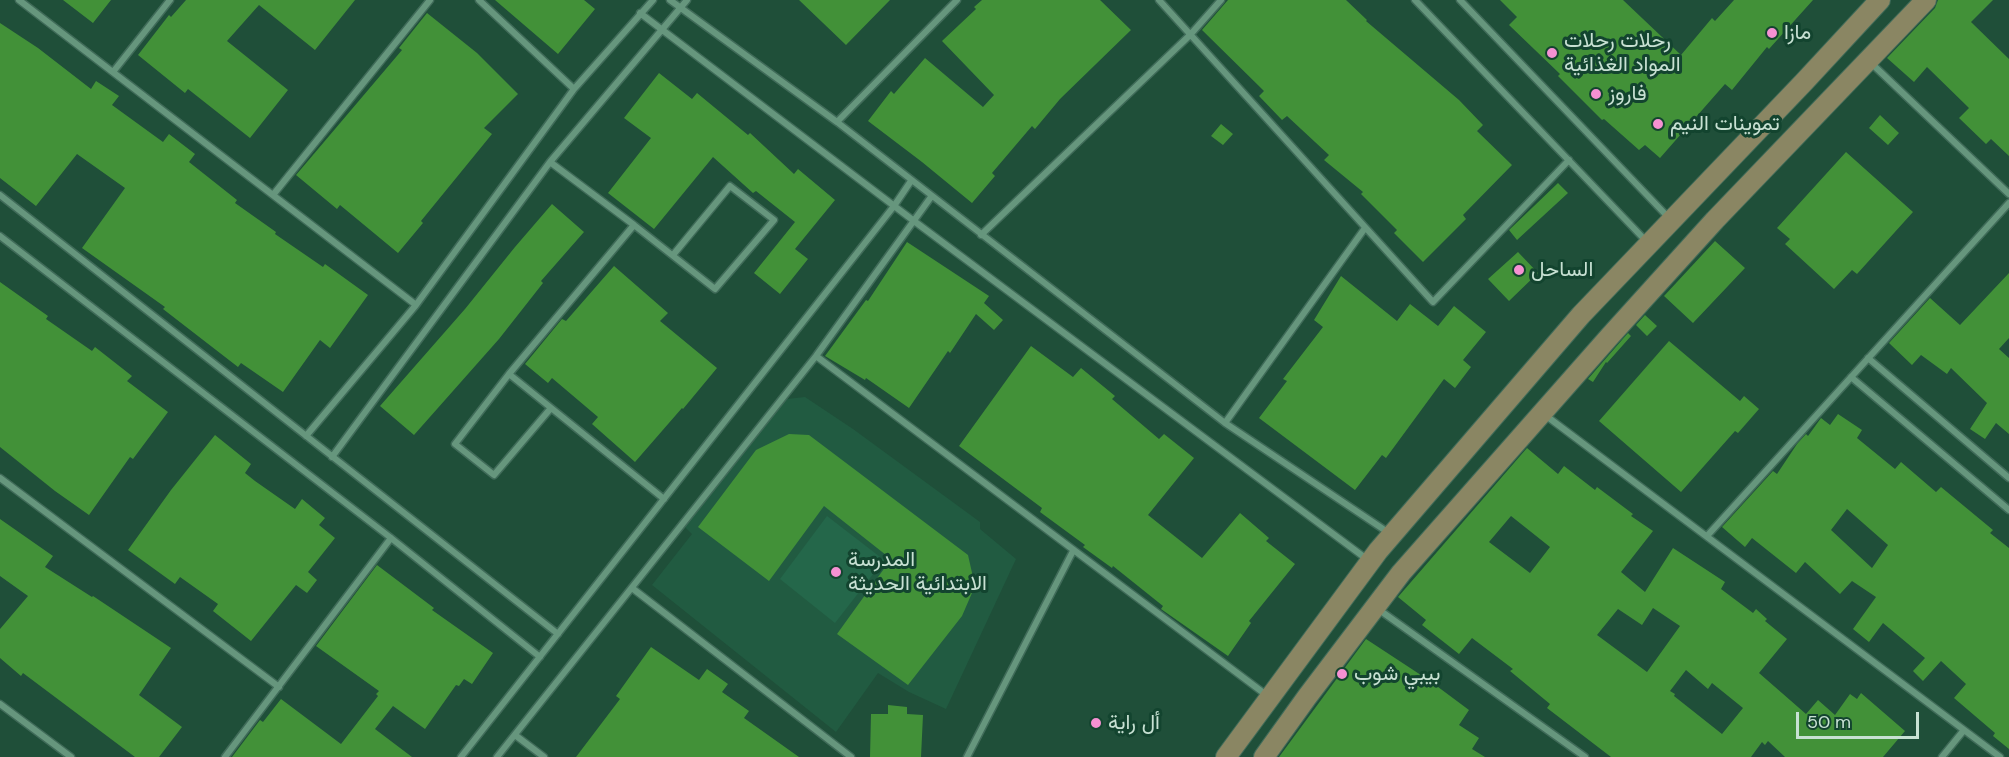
<!DOCTYPE html>
<html>
<head>
<meta charset="utf-8">
<style>
  body { margin:0 }
  #map { position:relative; width:2009px; height:757px; overflow:hidden; background:#1f4f39; font-family:"DM Sans",sans-serif }
  canvas { display:block }
  .scale { position:absolute; left:1796px; top:712px; width:123px; height:27px; box-sizing:border-box; border:3px solid #c8e1d3; border-top:0; padding-left:8px; font-size:18px; line-height:21px; white-space:nowrap; color:#c8e1d3; -webkit-text-stroke:4px #13442f; paint-order:stroke }
</style>
</head>
<body>
<div id="map">
<canvas width="2009" height="757"></canvas>
<div class="scale">50 m</div>
</div>
<script>
const g = document.querySelector('canvas').getContext('2d');
g.lineJoin = 'round';
function fill(path, color) { g.fillStyle = color; g.fill(path, 'evenodd'); }
const toPath = rows => new Path2D(rows.map(r => 'M' + r).join(''));
function trace(path, color, width, dash) { g.strokeStyle = color; g.lineWidth = width; g.lineCap = dash ? 'butt' : 'round'; g.setLineDash(dash || []); g.stroke(path); }
function drawText(font, color, halo, rows, align = 'center') {
  g.font = font + ' "DM Sans",Vazirmatn,sans-serif'; g.lineWidth = 6; g.setLineDash([]); g.textBaseline = 'middle'; g.strokeStyle = halo; g.fillStyle = color; for (const [text, x, y, turn = 0] of rows) {
    g.save(); g.translate(x, y); g.rotate((+turn || 0) * Math.PI / 180); g.textAlign = isNaN(turn) ? turn : align; if (halo) g.strokeText(text, 0, 0); g.fillText(text, 0, 0); g.restore();
  }
}
fill(toPath([
  [805,397,853,429,980,522,980,529,1016,559,946,709,909,692,878,673,836,732,652,585,692,534,685,527,787,399]
]), '#215b41');
fill(toPath([
  [827,516,884,560,835,623,780,579]
]), '#24674a');
fill(toPath([
  [63,0,111,0,93,23],
  [186,0,355,0,315,50,259,5,227,41,288,90,250,138,188,89,185,93,138,55,169,15,171,17],
  [495,0,584,0,595,9,558,54],
  [799,0,890,0,846,45],
  [982,0,1100,0,1131,30,1060,99,1035,129,1032,126,992,173,995,176,972,203,922,162,868,121,891,91,894,94,925,58,983,107,994,95,942,41,976,9,974,7],
  [1228,0,1346,0,1367,20,1366,21,1459,100,1483,125,1477,131,1512,165,1463,215,1466,219,1423,262,1394,233,1397,230,1361,194,1363,192,1324,160,1329,155,1287,116,1282,120,1259,96,1264,91,1202,30],
  [1500,0,1623,0,1681,55,1712,18,1715,21,1734,0,1813,0,1769,49,1767,47,1732,90,1725,84,1660,158,1645,145,1639,150,1604,119,1602,120,1558,76,1560,74,1509,25,1517,17],
  [1938,0,1993,0,1971,22,2009,59,2009,156,1991,139,1986,144,1959,118,1969,108,1927,67,1914,82,1887,58,1935,8],
  [427,13,477,53,518,94,484,128,492,134,421,221,423,223,398,253,340,205,337,209,296,175,402,50,399,48],
  [0,23,38,48,91,89,96,81,119,96,112,105,163,142,169,134,195,154,189,162,237,200,235,203,276,232,275,234,323,267,325,264,368,295,330,348,320,340,283,392,241,363,238,367,163,309,165,307,82,248,125,188,77,154,36,206,0,178],
  [659,73,692,99,697,93,748,135,750,133,794,174,798,169,835,200,795,249,808,259,780,294,754,273,795,222,756,191,753,193,713,157,654,229,608,193,651,138,624,118],
  [1880,115,1899,133,1888,145,1869,128],
  [1221,124,1233,134,1223,145,1211,136],
  [1846,152,1913,212,1857,274,1852,270,1834,289,1785,244,1790,239,1777,228],
  [1558,183,1568,193,1517,240,1509,230],
  [552,204,584,232,541,281,543,283,499,339,414,435,380,406,465,309,515,247],
  [1715,241,1745,268,1693,323,1664,296],
  [907,242,989,296,984,303,1003,320,994,330,976,314,950,353,948,351,909,408,866,378,865,380,825,356,866,300,868,301],
  [1518,252,1538,273,1509,301,1488,279],
  [614,266,668,313,660,321,717,368,683,409,682,408,635,462,592,424,598,417,552,378,548,383,525,364,562,319,566,321],
  [2009,273,2009,338,1999,349,2009,358,2009,434,1996,423,1985,439,1970,429,1987,403,1951,368,1947,374,1921,355,1912,365,1889,343,1930,298,1960,325],
  [1341,276,1397,321,1410,304,1438,326,1454,306,1486,332,1463,360,1471,367,1455,388,1444,379,1386,458,1382,455,1355,490,1259,418,1287,381,1283,379,1323,327,1314,320],
  [0,282,48,316,46,319,92,351,95,347,132,376,127,381,168,412,133,459,130,457,89,515,55,491,0,447],
  [1645,315,1657,326,1647,336,1636,325],
  [1628,333,1631,336,1607,363,1606,362,1593,382,1588,379],
  [1669,341,1740,401,1744,396,1759,409,1738,433,1735,431,1681,492,1599,421],
  [1031,346,1073,377,1081,368,1115,396,1112,399,1159,439,1164,434,1194,458,1148,515,1202,558,1240,513,1269,538,1266,541,1295,564,1249,621,1251,623,1228,656,1161,609,1163,606,1113,566,1112,568,1083,547,1085,545,1040,512,1042,508,959,446],
  [1838,414,1862,430,1857,438,1895,469,1901,462,1936,492,1941,487,1993,530,1990,533,2009,548,2009,749,1993,736,1995,733,1954,698,1966,684,1941,661,1923,681,1913,671,1925,658,1883,623,1869,642,1853,629,1876,597,1852,581,1840,594,1805,562,1796,573,1752,538,1745,547,1722,527,1773,471,1777,474,1797,444,1806,434,1808,436,1821,418,1830,425],
  [1847,509,1888,545,1872,568,1831,530],
  [789,434,809,435,968,555,975,586,962,616,908,685,837,634,891,559,824,506,769,581,698,527,756,450],
  [215,435,251,464,245,473,255,481,295,509,302,499,325,518,319,525,335,538,308,572,317,580,307,593,296,585,251,641,213,611,218,604,180,577,175,584,128,550,171,490],
  [1527,448,1558,474,1564,466,1595,490,1597,487,1633,514,1631,516,1653,531,1621,572,1645,592,1673,548,1725,582,1721,589,1753,613,1756,609,1767,619,1765,621,1787,639,1759,673,1806,714,1818,700,1835,715,1850,694,1857,699,1861,693,1905,731,1883,757,1785,757,1768,741,1765,745,1762,742,1751,757,1611,757,1547,708,1550,704,1510,671,1513,669,1472,638,1459,654,1422,625,1426,620,1398,597],
  [1511,516,1550,547,1530,573,1489,542],
  [1653,608,1680,626,1647,672,1597,635,1618,609,1642,625],
  [1686,670,1708,689,1712,683,1743,708,1722,734,1674,696,1675,694,1670,691],
  [0,519,53,556,45,567,92,597,93,596,171,648,139,695,182,727,159,757,135,757,23,673,21,676,0,658,0,629,28,596,0,576],
  [377,565,434,608,432,610,493,653,472,684,464,679,459,686,456,685,425,729,393,706,375,729,412,757,232,757,260,720,263,722,281,699,341,744,378,696,376,694,379,691,316,646],
  [1366,639,1430,681,1469,710,1459,725,1479,738,1472,749,1485,757,1279,757],
  [651,647,699,680,707,669,728,684,722,692,749,711,744,718,799,757,576,757,620,699,616,696],
  [888,705,907,707,907,714,923,715,921,757,870,757,871,714,888,714]
]), '#429138');
const street = toPath([
  [19,0,416,305],
  [479,0,574,89],
  [670,0,837,122,1225,423,1389,533],
  [1159,0,1433,302,1569,160],
  [1415,0,1647,242],
  [1460,0,1669,218],
  [640,13,914,221,1368,560],
  [1870,62,2009,194],
  [113,72,170,0],
  [837,122,957,0],
  [550,162,634,225],
  [0,195,558,634],
  [273,195,430,0],
  [981,235,1190,35,1221,0],
  [0,236,391,538,540,657],
  [816,356,1269,697],
  [1868,358,2009,478],
  [509,374,455,444,494,475,551,408],
  [1851,377,2009,510],
  [1545,415,2000,757],
  [1225,423,1365,228],
  [306,436,416,305,574,89,653,0],
  [332,457,550,162,687,0],
  [0,478,279,687],
  [664,499,509,374,634,225,715,289,774,220,730,186,673,255],
  [1707,536,2009,203],
  [632,588,851,757],
  [1378,609,1585,757],
  [0,704,71,757],
  [515,735,544,757],
  [225,757,391,538],
  [461,757,894,206,911,181],
  [497,757,816,356,931,197],
  [967,757,1073,551],
  [1942,757,1964,730]
]);
const secondary = toPath([
  [1226,757,1378,551,1581,315,1804,82,1880,0],
  [1264,757,1307,697,1401,573,1610,336,1715,220,1926,0]
]);
trace(street, '#406b59', 9);
trace(secondary, '#406b59', 22);
trace(street, '#66967d', 6);
trace(secondary, '#8a8663', 20);
for (const [x, y, r, color] of [
  [1772,33,6,"#f591d2"],
  [1552,53,6,"#f591d2"],
  [1596,94,6,"#f591d2"],
  [1658,124,6,"#f591d2"],
  [1519,270,6,"#f591d2"],
  [836,572,6,"#f591d2"],
  [1342,674,6,"#f591d2"],
  [1096,723,6,"#f591d2"]
]) { const dot = new Path2D(); dot.arc(x, y, r, 0, 2 * Math.PI); g.fillStyle = color; g.fill(dot); trace(dot, '#13442f', 2); }
drawText('21px', '#c8e1d3', '#13442f', [
  ["مازا",1784,33],
  ["رحلات رحلات",1564,41],
  ["المواد الغذائية",1564,65],
  ["فاروز",1608,94],
  ["تموينات النيم",1670,124],
  ["الساحل",1531,270],
  ["المدرسة",848,560],
  ["الابتدائية الحديثة",848,584],
  ["بيبي شوب",1354,674],
  ["أل راية",1108,723]
], 'left');
</script>
</body>
</html>
